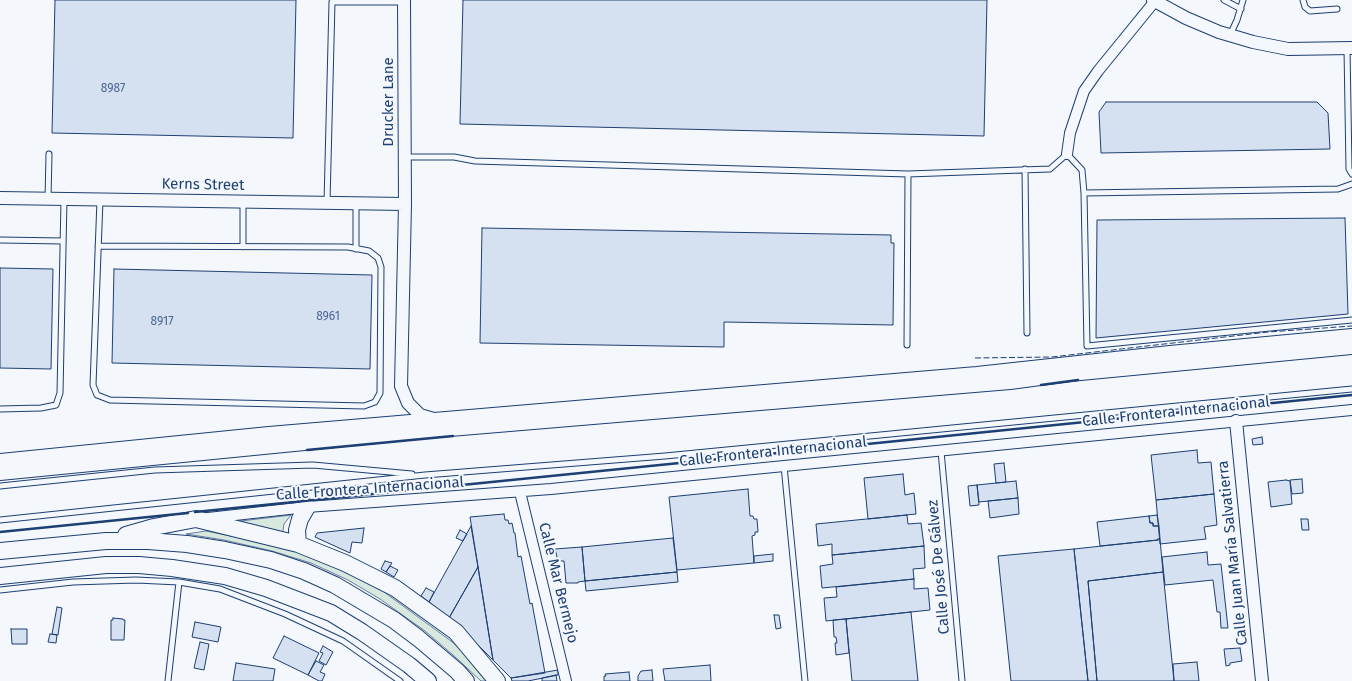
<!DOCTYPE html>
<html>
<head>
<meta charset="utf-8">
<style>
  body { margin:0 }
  canvas { display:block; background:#f4f7fb }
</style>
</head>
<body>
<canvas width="1352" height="681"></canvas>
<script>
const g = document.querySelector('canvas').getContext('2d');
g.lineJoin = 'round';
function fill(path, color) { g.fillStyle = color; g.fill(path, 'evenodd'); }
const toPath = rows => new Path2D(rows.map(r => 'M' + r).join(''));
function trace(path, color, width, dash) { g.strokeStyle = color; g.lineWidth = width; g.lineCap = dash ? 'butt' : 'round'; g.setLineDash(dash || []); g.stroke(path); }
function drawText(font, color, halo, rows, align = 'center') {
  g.font = font + ' "Fira Sans",sans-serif'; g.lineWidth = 4; g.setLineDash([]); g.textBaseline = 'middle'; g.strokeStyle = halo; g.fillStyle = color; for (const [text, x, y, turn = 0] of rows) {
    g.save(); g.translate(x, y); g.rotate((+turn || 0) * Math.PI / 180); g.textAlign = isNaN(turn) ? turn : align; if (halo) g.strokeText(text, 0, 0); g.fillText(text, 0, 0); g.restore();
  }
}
const green = toPath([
  [291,515,284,524,282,537,224,523,291,515],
  [206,531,272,544,312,557,351,575,384,592,451,641,473,660,491,681,481,681,453,655,425,631,380,599,348,580,311,563,272,551,224,540,186,534,206,531]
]);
fill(green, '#d7e8df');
trace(green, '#687fa3', 1);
const building = toPath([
  [55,0,296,0,293,138,52,133,55,0],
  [463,0,987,0,984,136,460,124,463,0],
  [1106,102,1317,102,1328,113,1330,149,1101,153,1099,112,1106,102],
  [1345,218,1348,314,1096,338,1097,220,1345,218],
  [482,228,891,235,891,243,894,243,893,325,724,322,724,347,480,343,482,228],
  [0,268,53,269,51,369,0,368,0,268],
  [114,269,372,275,370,369,112,363,114,269],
  [1262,437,1263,444,1253,445,1252,439,1262,437],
  [1197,450,1198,463,1211,462,1214,494,1156,500,1151,455,1197,450],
  [1004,463,1006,482,996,483,994,464,1004,463],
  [903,474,905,495,914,493,916,514,868,519,864,478,903,474],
  [1302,479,1303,493,1292,494,1290,480,1302,479],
  [1286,480,1290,481,1292,504,1271,507,1268,482,1286,480],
  [1016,481,1018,498,979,502,977,485,1016,481],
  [977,485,979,505,970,506,968,486,977,485],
  [748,489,750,516,753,516,754,519,757,519,758,532,755,532,755,535,752,536,754,563,677,570,669,497,748,489],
  [1214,494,1217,525,1204,527,1206,539,1160,544,1156,500,1214,494],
  [1018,498,1019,514,990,518,988,501,1018,498],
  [504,514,505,520,508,520,509,524,512,523,514,533,515,533,518,557,521,556,530,604,532,603,545,673,511,678,493,660,470,517,504,514],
  [907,515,908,524,921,523,924,546,832,555,832,544,818,546,816,524,907,515],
  [1157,515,1159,526,1153,526,1153,523,1150,523,1149,516,1157,515],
  [1149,516,1150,523,1153,523,1153,526,1159,526,1160,539,1158,540,1100,546,1097,522,1149,516],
  [1301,519,1308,519,1309,530,1302,530,1301,519],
  [471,526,478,567,449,618,429,602,471,526],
  [364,528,362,543,352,542,350,553,315,537,317,533,364,528],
  [460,530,467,534,463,541,456,538,460,530],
  [673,538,677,572,585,581,582,547,673,538],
  [1158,539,1160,539,1163,572,1088,581,1097,681,1088,681,1074,549,1158,540,1158,539],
  [924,546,925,568,913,569,914,579,822,588,820,566,833,564,832,555,924,546],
  [582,547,585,581,578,582,578,583,566,583,564,561,558,561,555,549,582,547],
  [1074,549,1088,681,1011,681,998,556,1074,549],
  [1207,552,1208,565,1221,564,1228,628,1221,628,1220,612,1217,612,1213,580,1165,585,1162,557,1207,552],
  [773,554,773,561,754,563,754,556,773,554],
  [385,561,392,563,386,572,381,569,385,561],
  [390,566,398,570,394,577,386,572,390,566],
  [478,567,493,660,468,635,449,618,478,567],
  [677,572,678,582,586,591,585,581,677,572],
  [1163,572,1174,681,1097,681,1088,581,1163,572],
  [914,579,914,589,928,588,930,610,826,621,824,598,837,597,836,587,914,579],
  [426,588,434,592,429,602,421,596,426,588],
  [57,607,62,608,58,635,52,634,57,607],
  [911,612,918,681,852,681,846,619,911,612],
  [774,615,779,615,781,628,776,629,774,615],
  [113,618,123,619,123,620,125,620,124,640,111,640,111,620,113,620,113,618],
  [846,619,849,653,836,655,835,643,837,643,836,637,834,637,833,620,846,619],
  [195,622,221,627,218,642,192,637,195,622],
  [11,629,27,629,27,644,12,644,11,629],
  [50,634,57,635,56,643,48,642,50,634],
  [284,636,319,653,308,675,273,658,284,636],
  [200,642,209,644,204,670,194,668,200,642],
  [323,646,333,652,326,665,319,661,323,653,320,652,323,646],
  [1240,648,1242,661,1230,663,1230,665,1226,666,1224,649,1240,648],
  [316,661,324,665,320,672,325,674,322,681,319,681,308,675,316,661],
  [1197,662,1199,681,1174,681,1173,664,1197,662],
  [236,663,275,669,273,681,233,681,236,663],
  [710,665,711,681,665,681,663,669,710,665],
  [558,670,558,675,528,681,512,681,511,678,558,670],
  [652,670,653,681,638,681,638,676,641,671,652,670],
  [629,672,630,681,604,681,604,676,606,676,605,674,629,672],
  [556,675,557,681,542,681,542,678,556,675]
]);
fill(building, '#d5e0f0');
trace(building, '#1d3f73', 1);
const service = toPath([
  [1224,0,1241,9],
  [1303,0,1305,7,1310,11,1337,9],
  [1230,35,1237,20,1243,0],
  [1347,49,1349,169,1352,174],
  [405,157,454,157,475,161,908,174,1050,169,1067,154,1082,170,1084,193,1338,189,1352,184],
  [1025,169,1027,333],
  [1084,193,1087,346,1352,320],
  [48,199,49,154],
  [327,203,332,2,404,2],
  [0,240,63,241],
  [98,246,348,247,369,251,378,258,381,267,380,393,375,402,364,406,110,400,97,395,93,385,100,200],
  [243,247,243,202],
  [356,249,356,204],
  [907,345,908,174],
  [0,409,41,408,56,405,60,393,64,200],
  [941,451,962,681],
  [784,466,805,681],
  [0,486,155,470,313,465,412,474],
  [0,520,425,475,665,456,1352,389],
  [0,590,73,582,136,580,179,582,220,589,285,614,343,641,400,681],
  [168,681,179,582]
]);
const minor = toPath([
  [1067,154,1070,133,1084,91,1098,71,1155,1],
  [520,492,566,681],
  [208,518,307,507,551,489,1352,410]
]);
const tertiary = toPath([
  [404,0,405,204,401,386,408,403,420,415,434,419],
  [1153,0,1186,18,1219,32,1253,42,1288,49,1352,48],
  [0,198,405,204],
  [1236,421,1262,681]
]);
const secondary = toPath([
  [0,461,269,434,977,374,1170,353,1352,336],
  [0,473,426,431,1010,382,1070,374,1352,347]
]);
const trunk = toPath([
  [126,535,154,527,196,519,298,544,345,563,395,588,456,632,497,681],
  [298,544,297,530,300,519,307,507],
  [0,551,106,541,148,541,187,544,225,550,271,560,304,571,335,585,394,620,418,638,457,671,466,681],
  [0,576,106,565,139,565,172,568,225,576,266,588,331,613,362,632,409,665,428,681]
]);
trace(service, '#1d3f73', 7);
trace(minor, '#1d3f73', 12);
trace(tertiary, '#1d3f73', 14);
trace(secondary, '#1d3f73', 16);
trace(trunk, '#1d3f73', 18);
trace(service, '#f4f7fb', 5);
trace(minor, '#f4f7fb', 10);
trace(tertiary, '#f4f7fb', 12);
trace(secondary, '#f4f7fb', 14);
trace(trunk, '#f4f7fb', 16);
trace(toPath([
  [975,358,1052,357,1268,332,1352,326]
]), '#1d3f73', 1, [6, 2.5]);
trace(toPath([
  [1041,385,1078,380],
  [307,450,453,436],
  [195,512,1352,395],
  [0,532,188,513]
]), '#1d3f73', 2.5);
drawText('12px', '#4b6792', null, [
  ["8987",113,89],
  ["8961",328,317],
  ["8917",162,322]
]);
drawText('15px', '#1d3f73', '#f4f7fb', [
  ["Drucker Lane",389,102,-90],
  ["Kerns Street",203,185,1],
  ["Calle Frontera Internacional",1176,412,-6],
  ["Calle Frontera Internacional",773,452,-6],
  ["Calle Frontera Internacional",370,489,-4],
  ["Calle Juan María Salvatierra",1233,553,-96],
  ["Calle José De Gálvez",939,567,-95],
  ["Calle Mar Bermejo",558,583,76]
]);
</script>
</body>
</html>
